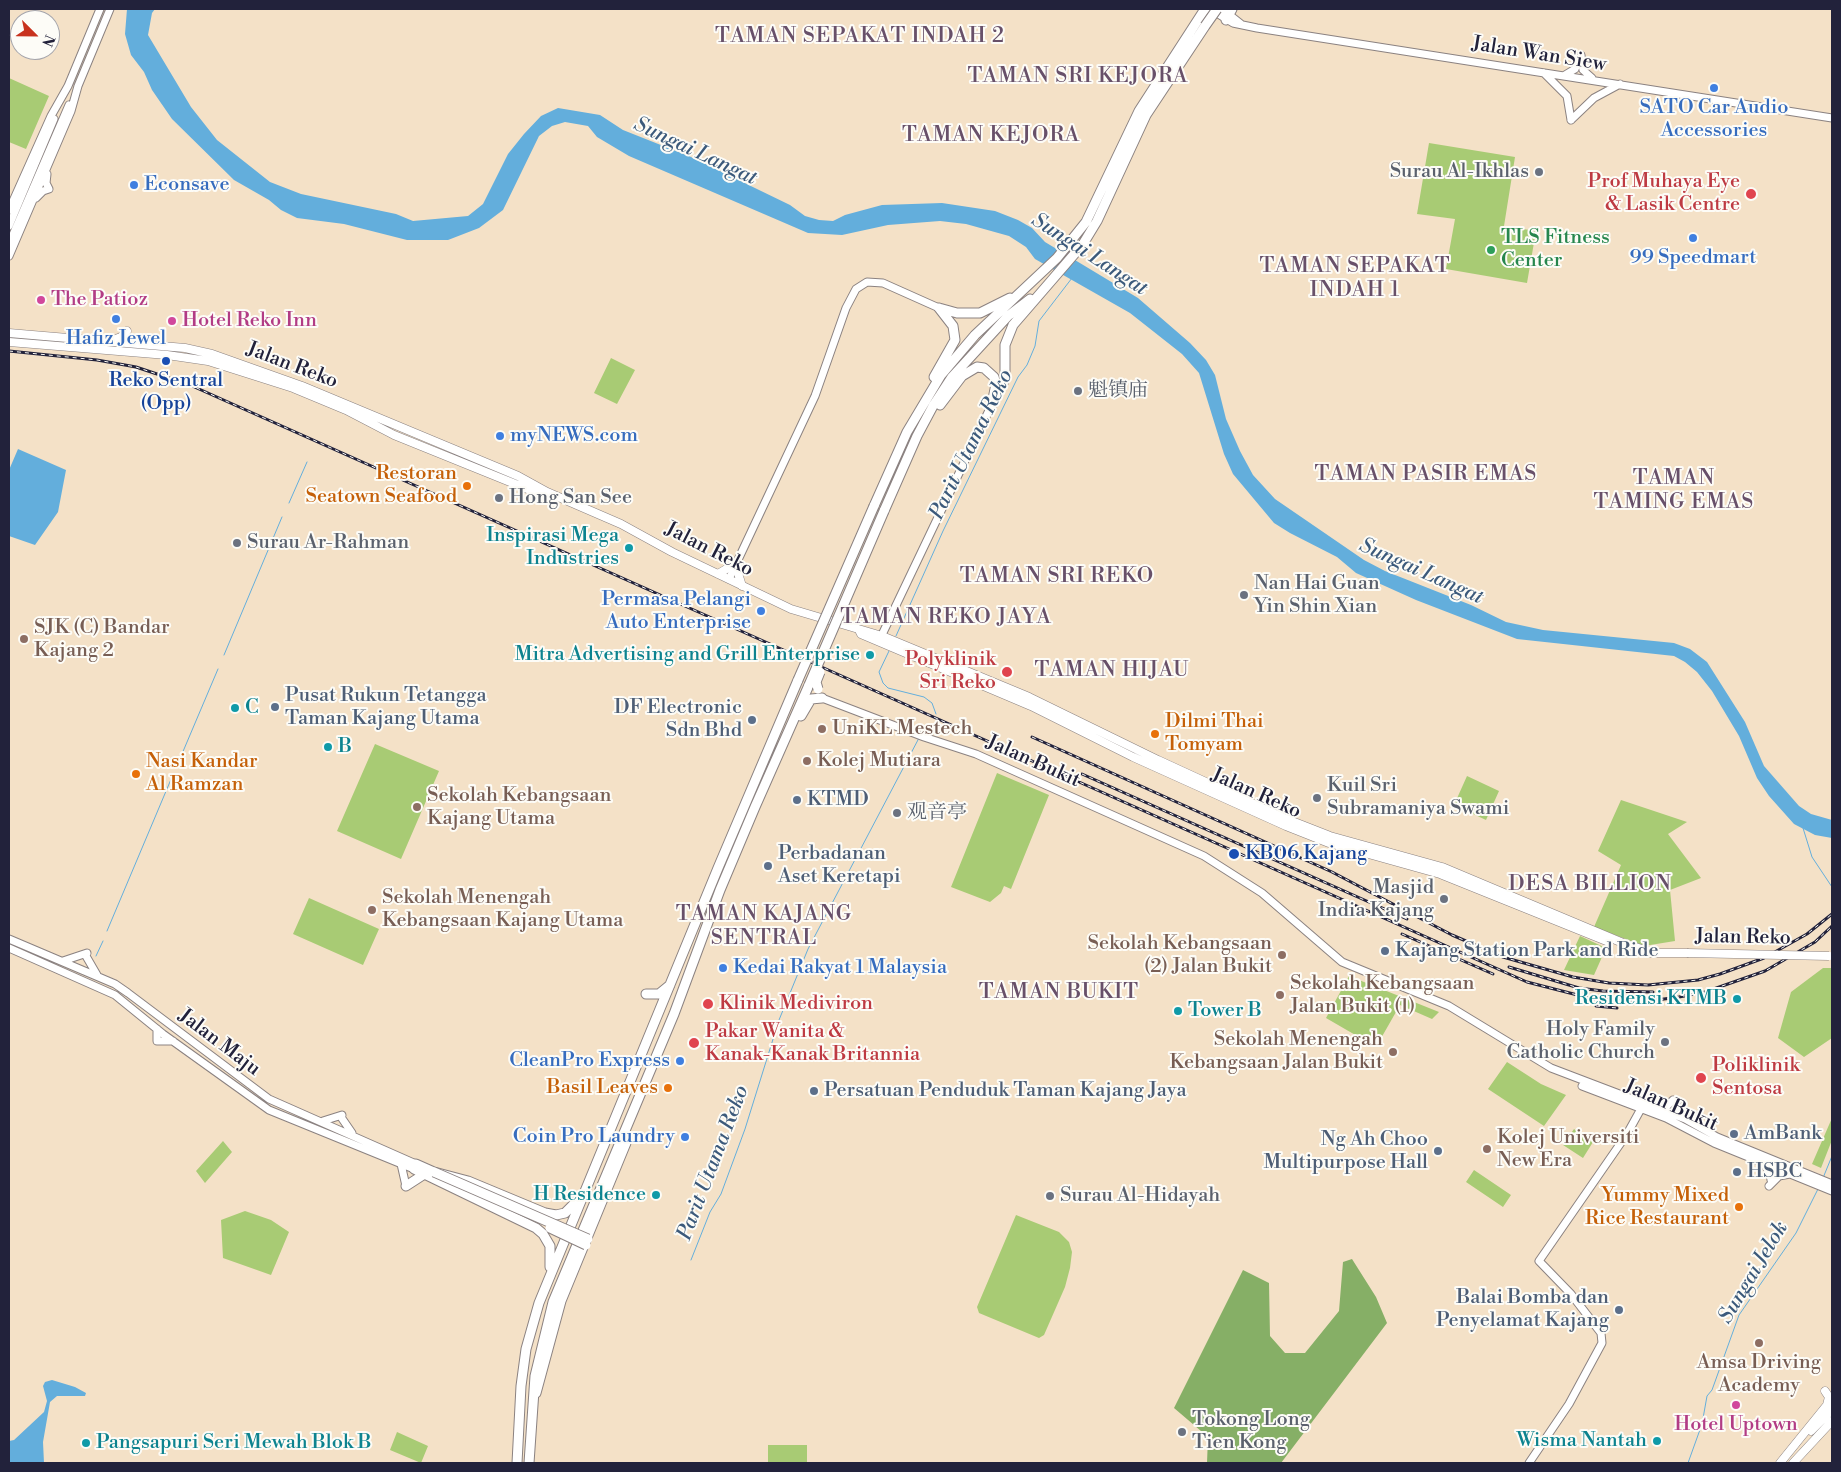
<!DOCTYPE html>
<html>
<head>
<meta charset="utf-8">
<style>
  body { margin:0 }
  #map { position:relative; width:1841px; height:1472px; overflow:hidden; background:#f4e1c7; font-family:"Libre Bodoni",serif }
  canvas { display:block }
  .frame { position:absolute; inset:0; border:10px solid #22223b; pointer-events:none }
  .north { position:absolute; left:10px; top:10px; width:50px; height:50px; box-sizing:border-box; background:#fdfcf7; border:1px solid #a5a5ac; border-radius:50%; rotate:113deg; font-size:14px; font-weight:700; line-height:20px; text-align:center; color:#22223b }
  .north::after { content:''; display:block; margin:auto; width:18px; height:22px; background:#c8321e; clip-path:polygon(50% 0,100% 100%,50% 72%,0 100%) }
</style>
</head>
<body>
<div id="map">
<canvas width="1841" height="1472"></canvas>
<div class="frame"></div>
<div class="north">N</div>
</div>
<script>
const g = document.querySelector('canvas').getContext('2d');
g.lineJoin = 'round';
function fill(path, color) { g.fillStyle = color; g.fill(path, 'evenodd'); }
const toPath = rows => new Path2D(rows.map(r => 'M' + r).join(''));
function trace(path, color, width, dash) { g.strokeStyle = color; g.lineWidth = width; g.lineCap = dash ? 'butt' : 'round'; g.setLineDash(dash || []); g.stroke(path); }
function drawText(font, color, halo, rows, align = 'center') {
  g.font = font + ' "Libre Bodoni","Noto Serif SC",serif'; g.lineWidth = 4; g.setLineDash([]); g.textBaseline = 'middle'; g.strokeStyle = halo; g.fillStyle = color; for (const [text, x, y, turn = 0] of rows) {
    g.save(); g.translate(x, y); g.rotate((+turn || 0) * Math.PI / 180); g.textAlign = isNaN(turn) ? turn : align; if (halo) g.strokeText(text, 0, 0); g.fillText(text, 0, 0); g.restore();
  }
}
fill(toPath([
  [9,78,49,96,26,149,9,142],
  [1429,143,1515,157,1504,226,1536,231,1527,283,1446,269,1455,219,1417,214],
  [611,358,635,370,617,404,594,393],
  [375,744,439,771,401,859,337,831],
  [997,773,1049,795,1011,889,1004,886,1001,893,990,902,951,887],
  [1467,776,1499,791,1486,820,1454,805],
  [1621,800,1687,822,1668,834,1701,878,1670,890,1675,941,1644,946,1594,927,1621,865,1598,851],
  [309,898,379,929,363,965,293,934],
  [1580,936,1606,948,1594,975,1564,970],
  [1823,968,1832,968,1832,1038,1804,1057,1778,1038,1791,992],
  [1349,976,1439,1012,1432,1019,1400,1005,1376,1047,1326,1018],
  [1507,1062,1541,1084,1566,1095,1544,1126,1488,1089],
  [1832,1118,1832,1140,1821,1168,1812,1164],
  [1574,1129,1593,1142,1583,1158,1563,1145],
  [223,1141,232,1152,205,1183,196,1171],
  [1474,1170,1511,1195,1503,1207,1466,1182],
  [245,1211,271,1220,289,1232,271,1275,223,1258,221,1220],
  [1016,1215,1059,1232,1069,1242,1072,1252,1070,1268,1065,1287,1044,1335,1039,1338,979,1313,977,1307],
  [397,1432,428,1446,421,1463,390,1450],
  [768,1445,807,1445,807,1463,768,1463]
]), '#a8cb74');
fill(toPath([
  [1352,1259,1376,1297,1387,1323,1281,1463,1207,1463,1208,1437,1174,1408,1243,1270,1269,1283,1270,1336,1285,1353,1305,1353,1339,1311,1343,1262]
]), '#86af66');
fill(toPath([
  [127,9,155,9,152,13,148,35,191,107,217,140,270,182,301,194,396,214,413,221,468,216,483,204,508,154,524,134,541,116,558,108,600,115,623,130,691,157,790,205,805,216,819,220,833,221,845,215,882,205,942,203,995,211,1018,220,1032,228,1045,242,1138,298,1190,343,1206,360,1215,375,1226,419,1240,451,1253,475,1275,499,1364,560,1385,571,1471,605,1506,622,1543,630,1674,643,1690,649,1707,662,1745,722,1764,766,1799,806,1811,814,1832,820,1832,838,1815,835,1794,824,1769,796,1757,778,1739,736,1712,691,1697,672,1685,662,1674,656,1517,639,1416,600,1356,573,1337,557,1290,533,1274,523,1233,474,1224,454,1199,373,1182,354,1130,313,1035,259,1026,247,1009,236,966,224,940,221,888,225,842,235,808,233,629,156,597,137,588,126,565,122,552,126,539,136,503,210,479,228,448,240,407,240,344,224,297,218,281,210,269,200,234,180,172,119,152,90,144,72,131,55,125,34],
  [18,449,66,470,58,512,35,545,9,536,9,470],
  [52,1380,75,1387,86,1393,85,1396,57,1396,50,1402,43,1442,44,1463,9,1463,9,1441,14,1440,44,1412,47,1401,43,1386,45,1382]
]), '#63aedc');
trace(toPath([
  [289,503,307,462],
  [896,636,943,531,1018,377,1027,365,1035,346,1039,321,1072,278],
  [889,651,879,672,883,683,888,688,924,697,932,703,936,714],
  [224,655,282,517],
  [923,733,930,726],
  [176,768,218,669],
  [1803,828,1812,857,1832,887],
  [107,931,172,777],
  [96,956,103,941],
  [1823,1178,1832,1156],
  [691,1260,710,1212,721,1194,745,1129,779,1020,808,949,919,738],
  [1688,1463,1702,1424,1707,1396,1712,1390,1739,1315,1796,1233,1818,1189]
]), '#63aedc', 1);
const secondary = toPath([
  [1210,9,1233,23,1257,28,1832,118],
  [1222,9,1241,24],
  [1581,55,1583,70,1592,78],
  [1544,73,1567,96,1571,120],
  [1565,75,1575,69,1580,58],
  [1571,120,1594,98,1620,84],
  [36,198,43,191,49,189,46,183,47,174],
  [9,210,51,116,68,86,100,9],
  [9,226,54,119],
  [9,244,69,105],
  [9,256,71,111,78,86,110,9],
  [729,579,815,396,846,308,856,289,867,282,883,283,939,308],
  [879,641,992,404],
  [822,698,924,737,976,754,1204,856,1262,893,1342,962,1449,1006,1551,1068,1685,1119,1717,1137,1832,1184],
  [9,939,115,984,128,993,269,1099,416,1164],
  [9,948,115,995,163,1034,269,1110,414,1169],
  [86,956,97,975],
  [63,961,87,953],
  [157,1029,157,1041,173,1041],
  [1582,1086,1666,1118,1714,1143,1832,1191],
  [1677,1101,1677,1110,1683,1118],
  [1662,1111,1673,1100],
  [341,1117,352,1133],
  [323,1121,342,1115],
  [401,1164,406,1186],
  [1764,1164,1770,1173,1771,1180],
  [1769,1186,1779,1176,1790,1174],
  [1529,1463,1569,1404,1602,1343,1601,1333,1571,1294,1539,1261,1627,1134,1642,1107]
]);
const primary = toPath([
  [9,333,185,348,212,354,302,386,518,476,547,492,621,524,672,552,791,609,882,636,1029,697,1158,760,1284,818,1330,836,1442,867,1623,943,1654,953],
  [113,340,121,337,127,331],
  [9,342,167,355,208,361,293,388,346,410,394,435,535,492,547,492],
  [738,562,737,570,742,586],
  [718,574,738,562],
  [859,630,861,634,1031,706,1133,757,1286,826,1329,843,1440,874,1609,942],
  [1649,953,1687,953],
  [1811,1431,1832,1410],
  [1780,1463,1827,1405,1829,1397,1825,1391],
  [1793,1463,1832,1421]
]);
const highway = toPath([
  [1226,20,1232,9],
  [939,308,957,313,980,313,1010,298],
  [934,377,955,340,953,326,939,308],
  [992,404,1005,379,1005,345,1013,325,1083,244,1097,221,1146,115,1205,26],
  [940,405,962,376,977,367,984,368,994,377,996,384,993,399],
  [874,506,907,432,941,375,975,335,1057,258,1086,222,1139,111,1205,9],
  [884,511,917,436,933,406,952,377,1008,316,1030,299],
  [801,716,811,699,822,698],
  [646,994,659,994,670,985],
  [416,1164,434,1172,468,1181,545,1213,556,1215,565,1213,579,1199],
  [414,1169,536,1228,543,1234,550,1246,550,1267],
  [406,1186,423,1175],
  [536,1393,561,1301,626,1143],
  [517,1463,521,1386,526,1349,539,1303,718,868,798,680],
  [529,1463,535,1376,553,1302,674,1014,720,890,755,807,809,685]
]);
trace(secondary, '#8b8281', 9);
trace(primary, '#8b8281', 9);
trace(highway, '#8b8281', 11);
trace(secondary, '#fff', 7);
trace(primary, '#fff', 8);
trace(highway, '#fff', 9);
const rail = toPath([
  [9,351,97,360,136,367,190,385,1527,982,1593,999,1649,1001,1679,997,1705,992,1765,971,1815,942,1832,926],
  [1032,737,1332,872,1452,935,1503,957,1573,977,1609,983,1648,985,1698,980,1720,974,1764,958,1807,934,1832,914],
  [1082,774,1407,919],
  [1402,934,1493,974],
  [1509,967,1579,988,1603,991,1653,992],
  [1596,1006,1617,1008]
]);
trace(rail, '#22223b', 3);
trace(rail, '#fdfcf7', 1, [4]);
const primaryBridge = toPath([
  [1687,953,1829,956]
]);
const highwayBridge = toPath([
  [1205,26,1217,9],
  [798,680,874,506],
  [809,685,884,511],
  [818,689,816,682,820,672],
  [434,1172,588,1239],
  [550,1228,586,1245]
]);
trace(primaryBridge, '#8b8281', 9, []);
trace(highwayBridge, '#8b8281', 11, []);
trace(primaryBridge, '#fff', 8);
trace(highwayBridge, '#fff', 9);
for (const [x, y, r, color] of [
  [1714,88,5,"#3f7fe0"],
  [1539,172,5,"#6b7280"],
  [134,185,5,"#3f7fe0"],
  [1751,194,6,"#e0444e"],
  [1693,238,5,"#3f7fe0"],
  [1491,250,5,"#2e9e5b"],
  [41,300,5,"#d1479c"],
  [116,319,5,"#3f7fe0"],
  [172,321,5,"#d1479c"],
  [166,361,5,"#1a4fb4"],
  [1078,391,5,"#6b7280"],
  [500,436,5,"#3f7fe0"],
  [467,486,5,"#e8710a"],
  [499,498,5,"#6b7280"],
  [237,543,5,"#6b7280"],
  [629,548,5,"#0f9aa8"],
  [1244,595,5,"#6b7280"],
  [761,611,5,"#3f7fe0"],
  [24,639,5,"#8d6e63"],
  [870,655,5,"#0f9aa8"],
  [1007,672,6,"#e0444e"],
  [275,707,5,"#5c6f8a"],
  [235,708,5,"#0f9aa8"],
  [752,720,5,"#5c6f8a"],
  [822,729,5,"#8d6e63"],
  [1155,734,5,"#e8710a"],
  [328,747,5,"#0f9aa8"],
  [807,761,5,"#8d6e63"],
  [136,774,5,"#e8710a"],
  [1317,798,5,"#6b7280"],
  [797,800,5,"#5c6f8a"],
  [417,807,5,"#8d6e63"],
  [897,813,5,"#6b7280"],
  [1234,854,6,"#1a4fb4"],
  [768,866,5,"#5c6f8a"],
  [1444,899,5,"#6b7280"],
  [372,910,5,"#8d6e63"],
  [1385,951,5,"#5c6f8a"],
  [1282,955,5,"#8d6e63"],
  [723,968,5,"#3f7fe0"],
  [1280,995,5,"#8d6e63"],
  [1737,999,5,"#0f9aa8"],
  [708,1004,6,"#e0444e"],
  [1178,1011,5,"#0f9aa8"],
  [1665,1042,5,"#6b7280"],
  [694,1043,6,"#e0444e"],
  [1393,1052,5,"#8d6e63"],
  [680,1061,5,"#3f7fe0"],
  [1701,1078,6,"#e0444e"],
  [668,1088,5,"#e8710a"],
  [814,1091,5,"#5c6f8a"],
  [1734,1134,5,"#5c6f8a"],
  [685,1137,5,"#3f7fe0"],
  [1487,1149,5,"#8d6e63"],
  [1438,1151,5,"#5c6f8a"],
  [1737,1172,5,"#5c6f8a"],
  [656,1195,5,"#0f9aa8"],
  [1050,1196,5,"#6b7280"],
  [1739,1207,5,"#e8710a"],
  [1619,1310,5,"#5c6f8a"],
  [1759,1343,5,"#8d6e63"],
  [1736,1405,5,"#d1479c"],
  [1182,1432,5,"#6b7280"],
  [1657,1441,5,"#0f9aa8"],
  [86,1443,5,"#0f9aa8"]
]) { const dot = new Path2D(); dot.arc(x, y, r, 0, 2 * Math.PI); g.fillStyle = color; g.fill(dot); trace(dot, '#fdfcf7', 2); }
drawText('20px', '#22223b', '#fdfcf7', [
  ["Jalan Wan Siew",1539,55,9],
  ["Jalan Reko",292,366,21],
  ["Jalan Reko",709,550,27],
  ["Jalan Bukit",1033,762,24],
  ["Jalan Reko",1256,794,24],
  ["Jalan Reko",1743,938,1],
  ["Jalan Maju",219,1043,37],
  ["Jalan Bukit",1671,1106,24]
]);
drawText('20px', '#366cbe', '#fdfcf7', [
  ["SATO Car Audio",1714,108],
  ["Accessories",1714,131],
  ["Econsave",144,185,"left"],
  ["99 Speedmart",1693,258],
  ["Hafiz Jewel",116,339],
  ["myNEWS.com",510,436,"left"],
  ["Permasa Pelangi",751,600,"right"],
  ["Auto Enterprise",751,623,"right"],
  ["Kedai Rakyat 1 Malaysia",733,968,"left"],
  ["CleanPro Express",670,1061,"right"],
  ["Coin Pro Laundry",675,1137,"right"]
]);
drawText('20px', '#5b616d', '#fdfcf7', [
  ["Surau Al-Ikhlas",1529,172,"right"],
  ["魁镇庙",1088,391],
  ["Hong San See",509,498],
  ["Surau Ar-Rahman",247,543],
  ["Nan Hai Guan",1254,584],
  ["Yin Shin Xian",1254,607],
  ["Kuil Sri",1327,786],
  ["Subramaniya Swami",1327,809],
  ["观音亭",907,813],
  ["Masjid",1434,888,"right"],
  ["India Kajang",1434,911,"right"],
  ["Holy Family",1655,1030,"right"],
  ["Catholic Church",1655,1053,"right"],
  ["Surau Al-Hidayah",1060,1196],
  ["Tokong Long",1192,1420],
  ["Tien Kong",1192,1443]
], 'left');
drawText('20px', '#be3a42', '#fdfcf7', [
  ["Prof Muhaya Eye",1740,182,"right"],
  ["& Lasik Centre",1740,205,"right"],
  ["Polyklinik",996,660,"right"],
  ["Sri Reko",996,683,"right"],
  ["Klinik Mediviron",719,1004],
  ["Pakar Wanita &",705,1032],
  ["Kanak-Kanak Britannia",705,1055],
  ["Poliklinik",1712,1066],
  ["Sentosa",1712,1089]
], 'left');
drawText('20px', '#27864d', '#fdfcf7', [
  ["TLS Fitness",1501,238],
  ["Center",1501,261]
], 'left');
drawText('20px', '#b23c85', '#fdfcf7', [
  ["The Patioz",51,300],
  ["Hotel Reko Inn",182,321],
  ["Hotel Uptown",1736,1425,"center"]
], 'left');
drawText('20px', '#164399', '#fdfcf7', [
  ["Reko Sentral",166,381],
  ["(Opp)",166,404],
  ["KB06 Kajang",1245,854,"left"]
]);
drawText('20px', '#c56008', '#fdfcf7', [
  ["Restoran",457,474],
  ["Seatown Seafood",457,497],
  ["Dilmi Thai",1165,722,"left"],
  ["Tomyam",1165,745,"left"],
  ["Nasi Kandar",146,762,"left"],
  ["Al Ramzan",146,785,"left"],
  ["Basil Leaves",658,1088],
  ["Yummy Mixed",1729,1196],
  ["Rice Restaurant",1729,1219]
], 'right');
drawText('20px', '#0d838f', '#fdfcf7', [
  ["Inspirasi Mega",619,536],
  ["Industries",619,559],
  ["Mitra Advertising and Grill Enterprise",860,655],
  ["C",245,708,"left"],
  ["B",338,747,"left"],
  ["Residensi KTMB",1727,999],
  ["Tower B",1188,1011,"left"],
  ["H Residence",646,1195],
  ["Wisma Nantah",1647,1441],
  ["Pangsapuri Seri Mewah Blok B",96,1443,"left"]
], 'right');
drawText('20px', '#785e54', '#fdfcf7', [
  ["SJK (C) Bandar",34,628],
  ["Kajang 2",34,651],
  ["UniKL Mestech",832,729],
  ["Kolej Mutiara",817,761],
  ["Sekolah Kebangsaan",427,796],
  ["Kajang Utama",427,819],
  ["Sekolah Menengah",382,898],
  ["Kebangsaan Kajang Utama",382,921],
  ["Sekolah Kebangsaan",1272,944,"right"],
  ["(2) Jalan Bukit",1272,967,"right"],
  ["Sekolah Kebangsaan",1290,984],
  ["Jalan Bukit (1)",1290,1007],
  ["Sekolah Menengah",1383,1040,"right"],
  ["Kebangsaan Jalan Bukit",1383,1063,"right"],
  ["Kolej Universiti",1497,1138],
  ["New Era",1497,1161],
  ["Amsa Driving",1759,1363,"center"],
  ["Academy",1759,1386,"center"]
], 'left');
drawText('20px', '#4e5e75', '#fdfcf7', [
  ["Pusat Rukun Tetangga",285,696],
  ["Taman Kajang Utama",285,719],
  ["DF Electronic",742,708,"right"],
  ["Sdn Bhd",742,731,"right"],
  ["KTMD",807,800],
  ["Perbadanan",778,854],
  ["Aset Keretapi",778,877],
  ["Kajang Station Park and Ride",1395,951],
  ["Persatuan Penduduk Taman Kajang Jaya",824,1091],
  ["AmBank",1744,1134],
  ["Ng Ah Choo",1428,1140,"right"],
  ["Multipurpose Hall",1428,1163,"right"],
  ["HSBC",1747,1172],
  ["Balai Bomba dan",1609,1298,"right"],
  ["Penyelamat Kajang",1609,1321,"right"]
], 'left');
g.letterSpacing = '1px';
drawText('21px', '#685069', '#fdfcf7', [
  ["TAMAN SEPAKAT INDAH 2",860,37],
  ["TAMAN SRI KEJORA",1078,77],
  ["TAMAN KEJORA",991,136],
  ["TAMAN SEPAKAT",1355,267],
  ["INDAH 1",1355,291],
  ["TAMAN PASIR EMAS",1426,475],
  ["TAMAN",1674,479],
  ["TAMING EMAS",1674,503],
  ["TAMAN SRI REKO",1057,577],
  ["TAMAN REKO JAYA",946,618],
  ["TAMAN HIJAU",1112,671],
  ["DESA BILLION",1590,885],
  ["TAMAN KAJANG",764,915],
  ["SENTRAL",764,939],
  ["TAMAN BUKIT",1059,993]
]);
g.letterSpacing = '0px';
drawText('italic 21px', '#3c5a7b', '#fdfcf7', [
  ["Sungai Langat",695,152,25],
  ["Sungai Langat",1089,255,33],
  ["Parit Utama Reko",972,445,-64],
  ["Sungai Langat",1421,572,24],
  ["Parit Utama Reko",714,1163,-69],
  ["Sungai Jelok",1754,1273,-59]
]);
</script>
</body>
</html>
